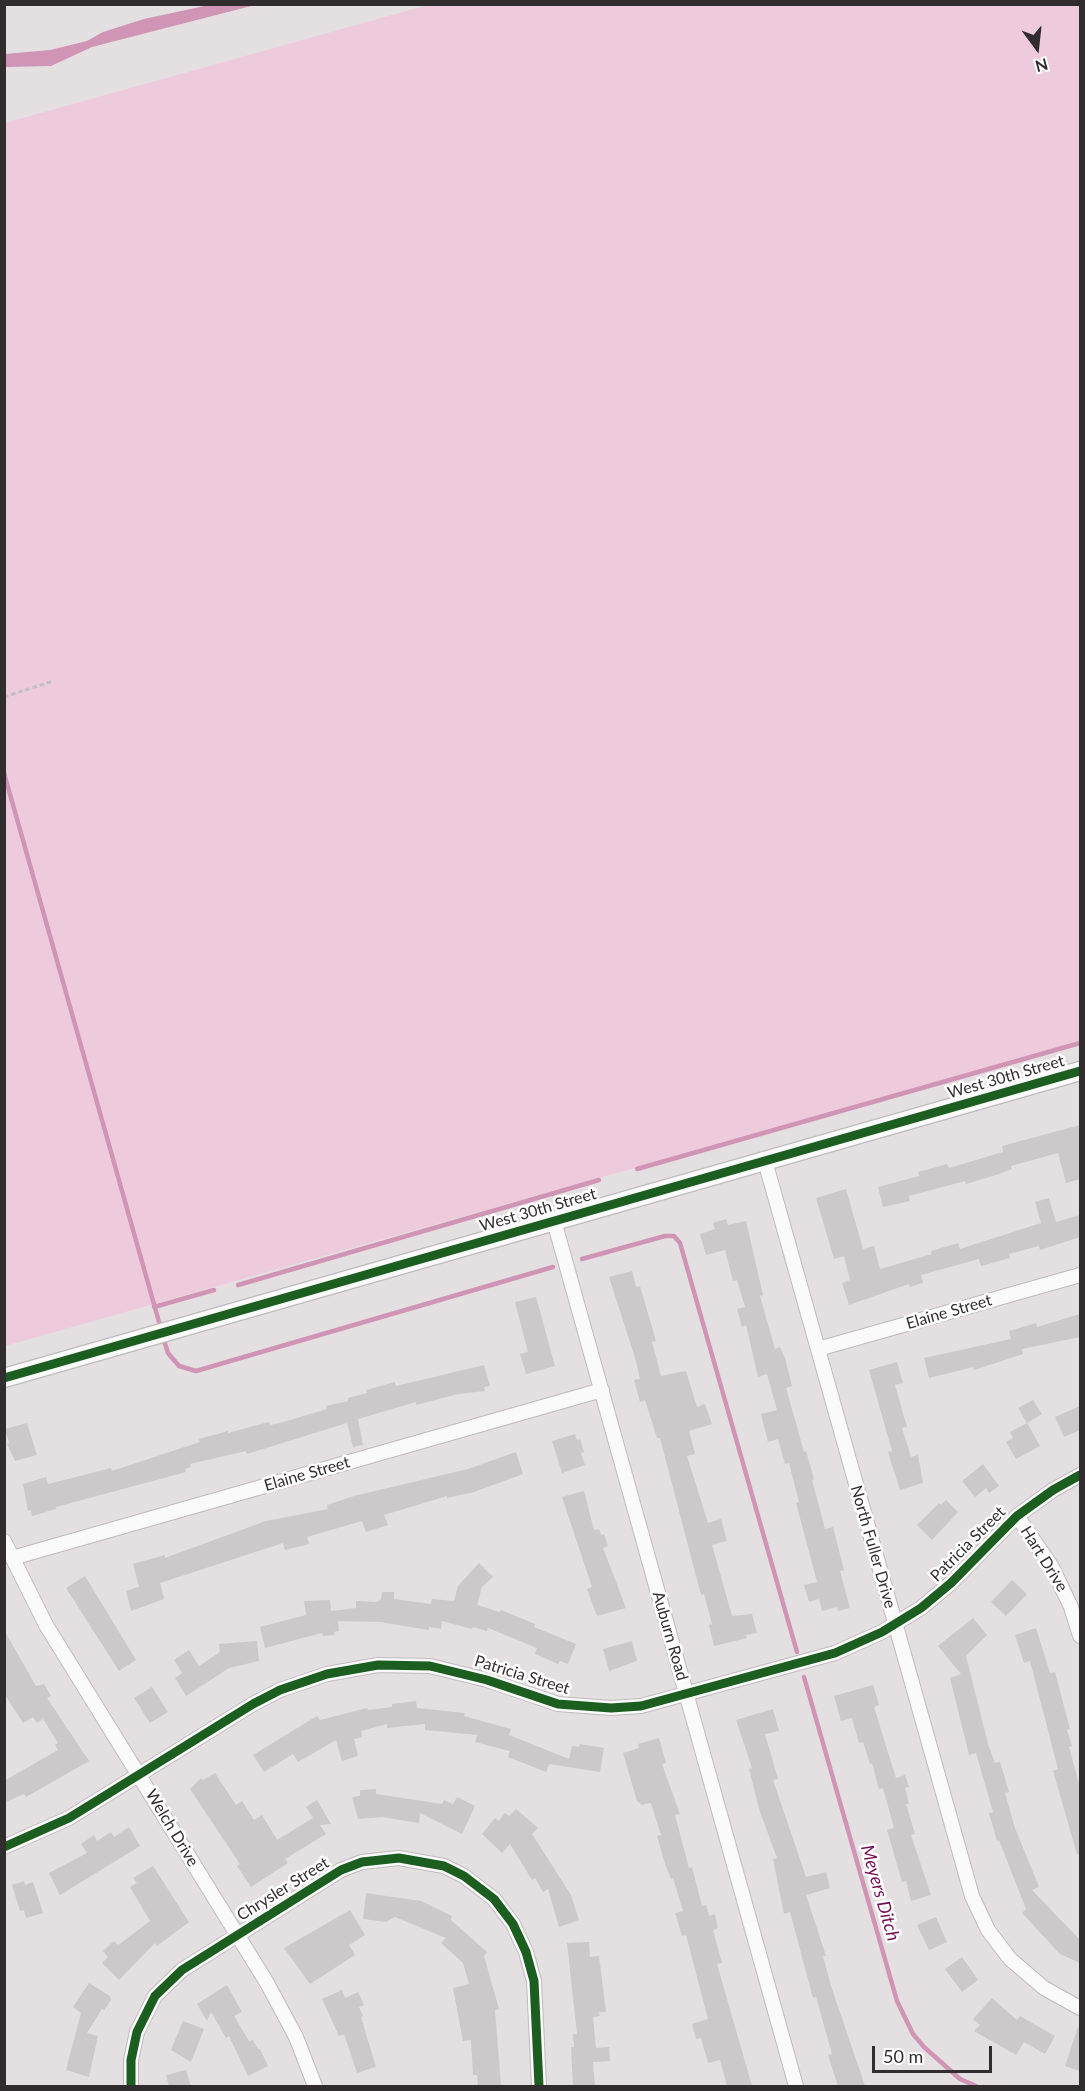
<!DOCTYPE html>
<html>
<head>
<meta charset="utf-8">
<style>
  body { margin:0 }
  #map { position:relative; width:1085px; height:2091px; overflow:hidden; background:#e4dfe1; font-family:Lato,sans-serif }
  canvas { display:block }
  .frame { position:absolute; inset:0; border:6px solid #312d2f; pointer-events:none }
  .north { position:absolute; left:1007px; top:18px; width:60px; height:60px; -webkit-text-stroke:4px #fff; paint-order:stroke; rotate:165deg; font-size:16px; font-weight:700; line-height:24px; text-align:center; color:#312d2f }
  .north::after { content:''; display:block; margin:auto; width:21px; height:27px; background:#312d2f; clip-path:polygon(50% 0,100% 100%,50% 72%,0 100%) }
  .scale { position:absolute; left:872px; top:2046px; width:120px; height:27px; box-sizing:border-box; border:3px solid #312d2f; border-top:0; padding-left:8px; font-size:18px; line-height:21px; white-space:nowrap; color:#312d2f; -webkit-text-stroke:4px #fff; paint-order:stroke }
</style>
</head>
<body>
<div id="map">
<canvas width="1085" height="2091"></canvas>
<div class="frame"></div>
<div class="north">N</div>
<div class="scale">50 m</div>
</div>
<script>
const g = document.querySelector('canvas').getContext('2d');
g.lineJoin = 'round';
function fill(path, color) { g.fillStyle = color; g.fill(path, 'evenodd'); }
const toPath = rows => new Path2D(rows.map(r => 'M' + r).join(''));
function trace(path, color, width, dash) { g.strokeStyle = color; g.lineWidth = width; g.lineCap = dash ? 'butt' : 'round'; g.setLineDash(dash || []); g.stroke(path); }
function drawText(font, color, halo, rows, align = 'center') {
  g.font = font + ' Lato,sans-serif'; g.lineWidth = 5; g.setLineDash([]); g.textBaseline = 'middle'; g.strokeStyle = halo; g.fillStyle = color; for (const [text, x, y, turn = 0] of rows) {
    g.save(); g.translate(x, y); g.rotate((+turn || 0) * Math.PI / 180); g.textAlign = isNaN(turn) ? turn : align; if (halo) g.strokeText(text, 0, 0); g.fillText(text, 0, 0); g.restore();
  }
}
fill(toPath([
  [428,5,1080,5,1080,1042,5,1346,5,123]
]), '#eecadd');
fill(toPath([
  [209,5,255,5,92,47,51,66,5,67,5,54,50,50,87,41,103,32,144,19]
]), '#d094b5');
trace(toPath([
  [4,773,161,1329],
  [637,1169,1080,1043],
  [582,1259,665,1236,674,1236,680,1243,797,1652],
  [238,1285,599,1180],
  [154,1307,214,1290],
  [163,1337,168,1353,179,1366,196,1371,553,1267],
  [804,1677,897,2001,913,2034,924,2047,960,2079,976,2086]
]), '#d094b5', 4.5);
fill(toPath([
  [1080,1125,1080,1179,1066,1183,1058,1153,1011,1166,1012,1169,996,1175,966,1184,965,1181,909,1196,910,1201,883,1207,878,1187,919,1176,918,1172,947,1164,949,1168,1003,1152,1002,1146],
  [846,1189,863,1249,874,1246,880,1269,932,1254,931,1251,958,1243,960,1249,1041,1223,1035,1202,1049,1198,1056,1222,1080,1215,1080,1237,1040,1250,1039,1246,1009,1254,1010,1258,981,1266,979,1259,921,1275,923,1283,910,1287,909,1284,849,1305,842,1283,850,1280,844,1256,834,1259,816,1198],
  [726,1219,728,1225,746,1221,763,1295,760,1296,775,1349,780,1347,785,1358,792,1386,786,1388,804,1452,806,1451,814,1479,812,1480,825,1529,833,1527,844,1570,840,1571,850,1608,838,1611,837,1607,822,1611,819,1599,809,1602,804,1585,817,1582,796,1503,799,1502,789,1463,785,1464,778,1439,768,1442,761,1414,777,1410,767,1374,758,1377,746,1325,742,1327,737,1309,745,1307,737,1280,733,1281,725,1250,706,1255,700,1234,715,1229,713,1223],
  [632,1271,636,1287,640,1286,656,1341,652,1342,661,1376,686,1371,697,1407,705,1404,712,1424,689,1431,695,1454,687,1456,708,1523,721,1519,727,1541,712,1545,732,1616,752,1614,757,1633,746,1635,747,1638,714,1646,709,1625,712,1624,704,1594,701,1595,660,1438,657,1438,645,1400,640,1402,634,1380,640,1379,636,1361,609,1277],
  [536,1297,555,1366,526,1374,520,1354,528,1352,515,1302],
  [1080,1314,1080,1337,1022,1349,1023,1354,974,1370,973,1367,929,1378,924,1358,1011,1339,1009,1331,1036,1323,1037,1327],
  [897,1362,903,1383,895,1385,907,1427,902,1428,911,1457,918,1455,923,1483,900,1490,888,1452,892,1451,869,1370],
  [484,1365,490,1386,484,1387,485,1391,458,1394,416,1405,416,1402,358,1419,363,1445,353,1447,347,1423,247,1454,246,1451,190,1464,191,1467,185,1469,186,1472,56,1507,56,1509,32,1516,31,1510,28,1511,23,1484,46,1477,48,1484,111,1468,112,1471,200,1442,199,1439,228,1431,228,1433,269,1422,270,1425,280,1423,327,1409,326,1406,348,1401,348,1398,367,1393,366,1390,395,1382,396,1386],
  [1033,1400,1042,1414,1027,1423,1018,1408],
  [1080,1406,1080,1430,1064,1437,1055,1417],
  [27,1423,37,1455,15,1461,7,1444,9,1443,5,1429],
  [1027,1423,1040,1446,1016,1459,1006,1442,1013,1438,1010,1432],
  [575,1434,577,1440,580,1439,584,1452,581,1453,585,1465,562,1473,552,1441],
  [516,1452,523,1474,474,1492,447,1498,447,1496,384,1515,388,1525,366,1532,362,1521,307,1537,309,1544,285,1550,283,1543,160,1583,164,1599,131,1611,126,1591,139,1587,133,1564,165,1555,165,1558,266,1521,328,1509,327,1505,354,1496,468,1469],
  [983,1464,999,1486,989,1493,986,1488,975,1497,962,1481],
  [584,1491,594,1530,599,1529,601,1535,604,1534,608,1546,603,1548,626,1608,597,1616,587,1589,592,1587,562,1497],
  [946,1500,958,1512,932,1540,917,1525,939,1503,941,1505],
  [479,1563,493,1577,482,1587,477,1605,500,1612,501,1610,535,1624,534,1627,576,1644,568,1664,560,1661,558,1664,535,1654,537,1648,488,1628,487,1631,473,1627,472,1629,442,1621,441,1629,429,1627,429,1630,380,1622,338,1621,339,1631,334,1632,335,1635,323,1636,322,1633,265,1648,260,1627,306,1615,304,1601,330,1600,331,1611,356,1608,356,1601,377,1602,381,1599,382,1592,394,1592,394,1599,431,1604,432,1599,454,1601,458,1586],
  [85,1576,136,1660,119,1671,66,1588],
  [1012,1580,1027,1594,1006,1616,991,1602],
  [973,1618,987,1635,966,1656,988,1744,995,1763,1000,1762,1009,1792,1005,1793,1015,1828,1039,1887,1032,1890,1080,1940,1080,1963,1060,1954,1022,1913,1026,1909,999,1840,997,1841,989,1813,993,1812,976,1753,969,1755,950,1678,961,1674,938,1646],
  [1036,1628,1050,1673,1055,1672,1070,1729,1067,1730,1072,1746,1069,1747,1080,1788,1080,1854,1077,1854,1053,1771,1058,1769,1030,1661,1024,1663,1015,1635],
  [4,1630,36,1686,44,1684,51,1696,47,1698,89,1761,26,1797,24,1794,4,1803,4,1781,58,1750,55,1745,58,1743,43,1719,37,1723,33,1717,23,1723,4,1693],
  [257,1641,259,1661,229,1668,186,1696,175,1678,182,1673,174,1660,189,1650,199,1666,220,1652,219,1644],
  [632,1641,637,1661,609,1671,603,1649],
  [873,1685,879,1705,874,1707,896,1778,905,1775,909,1787,905,1788,909,1804,906,1804,915,1834,911,1835,931,1895,911,1901,906,1881,902,1882,887,1830,894,1828,883,1788,879,1789,872,1763,870,1764,863,1742,859,1743,852,1718,841,1721,834,1696],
  [152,1687,168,1712,150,1723,134,1698],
  [416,1701,417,1708,465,1713,464,1716,511,1729,509,1735,569,1759,572,1746,579,1747,580,1744,604,1748,600,1772,549,1764,546,1772,508,1757,510,1751,475,1742,477,1735,425,1730,425,1724,387,1728,387,1724,361,1731,362,1737,354,1739,358,1756,342,1761,336,1740,298,1762,293,1754,264,1772,253,1755,317,1716,320,1720,367,1708,368,1710,392,1707,392,1704],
  [773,1709,779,1731,765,1734,778,1779,773,1780,806,1877,826,1872,830,1888,806,1895,826,1956,823,1956,831,1986,865,2086,838,2086,828,2055,832,2054,816,1997,813,1998,790,1912,784,1914,773,1859,777,1858,760,1812,749,1769,752,1768,736,1720],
  [659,1738,666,1763,662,1764,680,1814,675,1815,689,1868,692,1867,702,1906,706,1905,709,1916,715,1914,718,1928,713,1930,722,1963,717,1964,752,2086,727,2086,720,2060,708,2063,701,2038,696,2039,692,2024,708,2019,686,1935,682,1936,675,1913,683,1911,673,1878,671,1879,665,1864,657,1836,661,1835,651,1803,642,1805,637,1801,623,1753,639,1748,638,1744],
  [215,1773,236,1805,242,1801,254,1820,262,1815,277,1840,313,1818,306,1807,317,1800,331,1824,320,1825,326,1834,285,1859,288,1863,251,1887,237,1866,240,1864,190,1789,201,1778,203,1780],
  [376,1789,376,1794,442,1804,444,1800,453,1804,457,1797,475,1806,462,1834,420,1813,419,1823,382,1817,358,1819,352,1797,360,1796,360,1790],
  [516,1809,538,1828,532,1834,571,1895,579,1920,559,1927,548,1889,543,1892,535,1878,532,1880,510,1844,502,1853,482,1834,495,1818,499,1821,505,1813,509,1816],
  [129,1827,140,1846,60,1895,49,1873,87,1853,81,1844,94,1835,97,1841,111,1832,114,1837],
  [153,1866,189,1922,157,1946,155,1943,119,1980,102,1963,108,1957,103,1951,114,1941,118,1945,150,1921,130,1887,137,1883,133,1878],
  [24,1881,25,1885,33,1882,43,1913,26,1918,24,1910,20,1911,12,1885],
  [366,1893,421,1901,452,1916,451,1920,487,1952,484,1956,499,2009,495,2010,501,2086,478,2086,477,2075,473,2075,471,2040,463,2041,453,1988,469,1984,463,1963,441,1943,446,1938,395,1917,386,1922,363,1919],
  [350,1910,365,1935,349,1945,355,1955,310,1984,284,1948],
  [936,1917,947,1942,929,1950,917,1925],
  [589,1942,590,1957,599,1956,606,2012,599,2012,600,2016,593,2017,596,2048,609,2047,610,2061,593,2062,595,2086,573,2086,571,2047,574,2047,573,2034,577,2034,567,1943],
  [962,1957,978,1980,962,1992,945,1969],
  [89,1983,110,1996,111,2000,104,2010,102,2009,87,2033,98,2036,89,2077,66,2070,81,2013,73,2007],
  [227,1985,242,2012,234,2016,249,2041,253,2040,258,2049,260,2049,268,2066,248,2076,229,2036,226,2038,211,2012,207,2021,197,2004],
  [342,1990,345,1998,358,1992,364,2005,359,2007,363,2016,361,2017,376,2067,357,2073,344,2034,339,2036,322,1999],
  [992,1998,1017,2020,1020,2016,1055,2036,1045,2054,1024,2042,1016,2055,974,2031,980,2025,973,2019],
  [183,2021,204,2029,191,2062,171,2050],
  [1078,2027,1080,2028,1080,2071,1065,2066],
  [186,2070,191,2086,169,2086,166,2075]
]), '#cdc8ca');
const street = toPath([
  [765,1161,972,1896,988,1930,1010,1959,1044,1988,1080,2008],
  [554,1221,796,2086],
  [818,1349,1080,1275],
  [1017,1516,1052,1567,1071,1607,1080,1636],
  [4,1541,46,1625,267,1983,296,2037,315,2086],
  [12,1558,602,1390],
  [4,1847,69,1818,253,1704,280,1690,327,1674,378,1665,430,1666,487,1680,558,1704,611,1708,641,1706,835,1653,882,1632,921,1608,951,1583,1017,1516,1053,1490,1080,1475],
  [131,2086,131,2060,137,2032,155,1996,182,1970,341,1870,362,1862,399,1858,444,1866,464,1876,494,1899,513,1924,526,1952,534,1981,539,2086]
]);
const secondary = toPath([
  [4,1378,1080,1071]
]);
trace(street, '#bfbbbd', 16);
trace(secondary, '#bfbbbd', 21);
trace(toPath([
  [4,697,53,681]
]), '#c1c0c0', 3, [4.5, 3]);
trace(street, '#fbfafa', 14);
trace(secondary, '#fbfafa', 18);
trace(toPath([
  [4,1378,1080,1071],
  [4,1847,69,1818,253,1704,280,1690,327,1674,378,1665,430,1666,487,1680,558,1704,611,1708,641,1706,835,1653,882,1632,921,1608,951,1583,1017,1516,1053,1490,1080,1475],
  [131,2086,131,2060,137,2032,155,1996,182,1970,341,1870,362,1862,399,1858,444,1866,464,1876,494,1899,513,1924,526,1952,534,1981,539,2086]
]), '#1b5e20', 9);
drawText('16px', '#312d2f', '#fff', [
  ["West 30th Street",1006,1077,-16],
  ["West 30th Street",538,1210,-16],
  ["Elaine Street",949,1312,-16],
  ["Elaine Street",307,1474,-16],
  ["Patricia Street",968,1544,-45],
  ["North Fuller Drive",873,1547,74],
  ["Hart Drive",1044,1559,58],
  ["Auburn Road",670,1636,74],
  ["Patricia Street",522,1675,17],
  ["Welch Drive",172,1828,59],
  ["Chrysler Street",283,1889,-32]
]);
drawText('italic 18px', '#740d51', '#fff', [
  ["Meyers Ditch",880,1893,74]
]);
</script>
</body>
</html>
